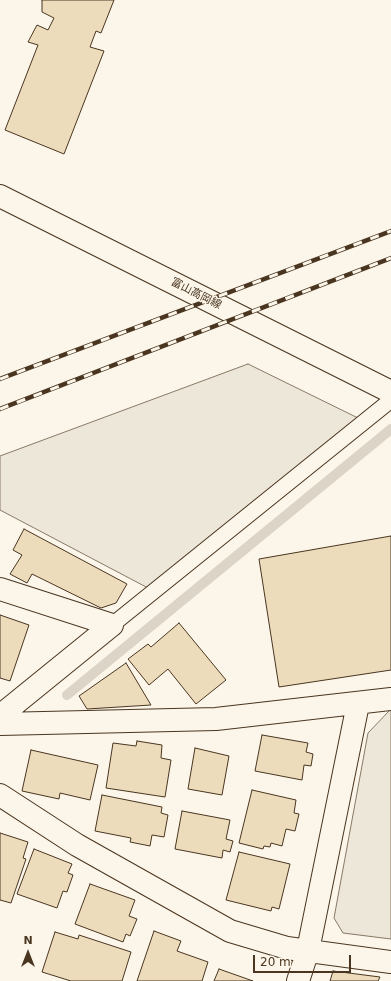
<!DOCTYPE html>
<html>
<head>
<meta charset="utf-8">
<style>
  body { margin:0 }
  #map { position:relative; width:391px; height:981px; overflow:hidden; background:#fbf6e9; font-family:"DejaVu Sans",sans-serif }
  canvas { display:block }
  .north { position:absolute; left:8px; top:933px; width:40px; height:40px; -webkit-text-stroke:3px #fbf6e9; paint-order:stroke; rotate:0deg; font-size:11px; font-weight:700; line-height:16px; text-align:center; color:#4a3520 }
  .north::after { content:''; display:block; margin:auto; width:14px; height:18px; background:#4a3520; clip-path:polygon(50% 0,100% 100%,50% 72%,0 100%) }
  .scale { position:absolute; left:253px; top:955px; width:98px; height:18px; box-sizing:border-box; border:2px solid #4a3520; border-top:0; padding-left:5px; font-size:12px; line-height:14px; white-space:nowrap; color:#4a3520; -webkit-text-stroke:3px #fbf6e9; paint-order:stroke }
</style>
</head>
<body>
<div id="map">
<canvas width="391" height="981"></canvas>
<div class="north">N</div>
<div class="scale">20 m</div>
</div>
<script>
const g = document.querySelector('canvas').getContext('2d');
g.lineJoin = 'round';
function fill(path, color) { g.fillStyle = color; g.fill(path, 'evenodd'); }
const toPath = rows => new Path2D(rows.map(r => 'M' + r).join(''));
function trace(path, color, width, dash) { g.strokeStyle = color; g.lineWidth = width; g.lineCap = dash ? 'butt' : 'round'; g.setLineDash(dash || []); g.stroke(path); }
function drawText(font, color, halo, rows, align = 'center') {
  g.font = font + ' "DejaVu Sans","Noto Sans JP",sans-serif'; g.lineWidth = 3; g.setLineDash([]); g.textBaseline = 'middle'; g.strokeStyle = halo; g.fillStyle = color; for (const [text, x, y, turn = 0] of rows) {
    g.save(); g.translate(x, y); g.rotate((+turn || 0) * Math.PI / 180); g.textAlign = isNaN(turn) ? turn : align; if (halo) g.strokeText(text, 0, 0); g.fillText(text, 0, 0); g.restore();
  }
}
const parking = toPath([
  [248,364,358,418,148,588,0,510,0,456,248,364],
  [391,709,391,939,343,933,334,918,368,733,391,709]
]);
fill(parking, '#ede7d9');
trace(parking, '#887966', 1);
trace(toPath([
  [67,695,391,429]
]), '#dcd4c6', 10);
const building = toPath([
  [42,0,114,0,101,33,96,31,90,47,104,51,64,154,5,130,38,45,28,42,37,25,48,30,54,18,42,12,42,0],
  [24,529,127,584,116,603,101,608,32,574,27,583,10,574,22,555,13,550,24,529],
  [391,536,391,670,279,687,259,559,391,536],
  [0,615,29,625,10,681,0,678,0,615],
  [179,623,226,680,196,704,168,669,149,685,128,659,148,644,151,647,179,623],
  [126,663,151,705,87,709,79,696,126,663],
  [262,735,308,743,306,752,313,754,311,766,304,765,302,780,255,771,262,735],
  [137,741,162,745,161,758,171,760,165,797,106,788,113,743,136,746,137,741],
  [195,748,229,756,222,795,188,789,195,748],
  [31,750,98,765,90,800,60,793,59,799,22,791,31,750],
  [252,790,296,800,294,813,299,814,295,831,286,829,282,846,271,843,270,847,264,846,263,849,239,843,252,790],
  [102,795,162,807,161,813,168,815,164,837,152,835,150,846,130,842,131,838,95,831,102,795],
  [182,811,230,820,226,839,233,841,230,852,223,850,222,858,175,849,182,811],
  [0,833,28,842,23,858,26,859,11,903,0,900,0,833],
  [34,849,72,864,68,873,73,875,67,892,63,891,57,908,17,894,34,849],
  [239,852,290,864,279,909,272,907,271,911,226,900,239,852],
  [90,884,135,900,129,916,137,919,130,936,126,934,123,942,75,924,90,884],
  [154,931,181,941,177,951,208,962,202,981,137,981,154,931],
  [55,932,78,939,79,935,131,952,122,981,71,981,42,972,55,932],
  [219,969,253,981,214,981,219,969],
  [333,971,380,977,378,981,330,981,333,971]
]);
fill(building, '#ecdcbc');
trace(building, '#4a3520', 1);
const lane = toPath([
  [112,625,391,400]
]);
const street = toPath([
  [0,589,112,625],
  [0,716,112,625],
  [0,724,216,719,391,699],
  [0,795,77,845,230,931,287,948,391,962],
  [298,981,308,950,358,704]
]);
const primary = toPath([
  [0,196,391,392]
]);
trace(lane, '#4a3520', 17);
trace(street, '#4a3520', 24);
trace(primary, '#4a3520', 24);
trace(lane, '#fbf6e9', 15);
trace(street, '#fbf6e9', 22);
trace(primary, '#fbf6e9', 22);
const rail = toPath([
  [0,379,391,231],
  [0,409,391,258]
]);
trace(rail, '#4a3520', 4.5);
trace(rail, '#fbf6e9', 3, [9]);
drawText('11px', '#4a3520', '#fbf6e9', [
  ["富山高岡線",196,294,27]
]);
</script>
</body>
</html>
